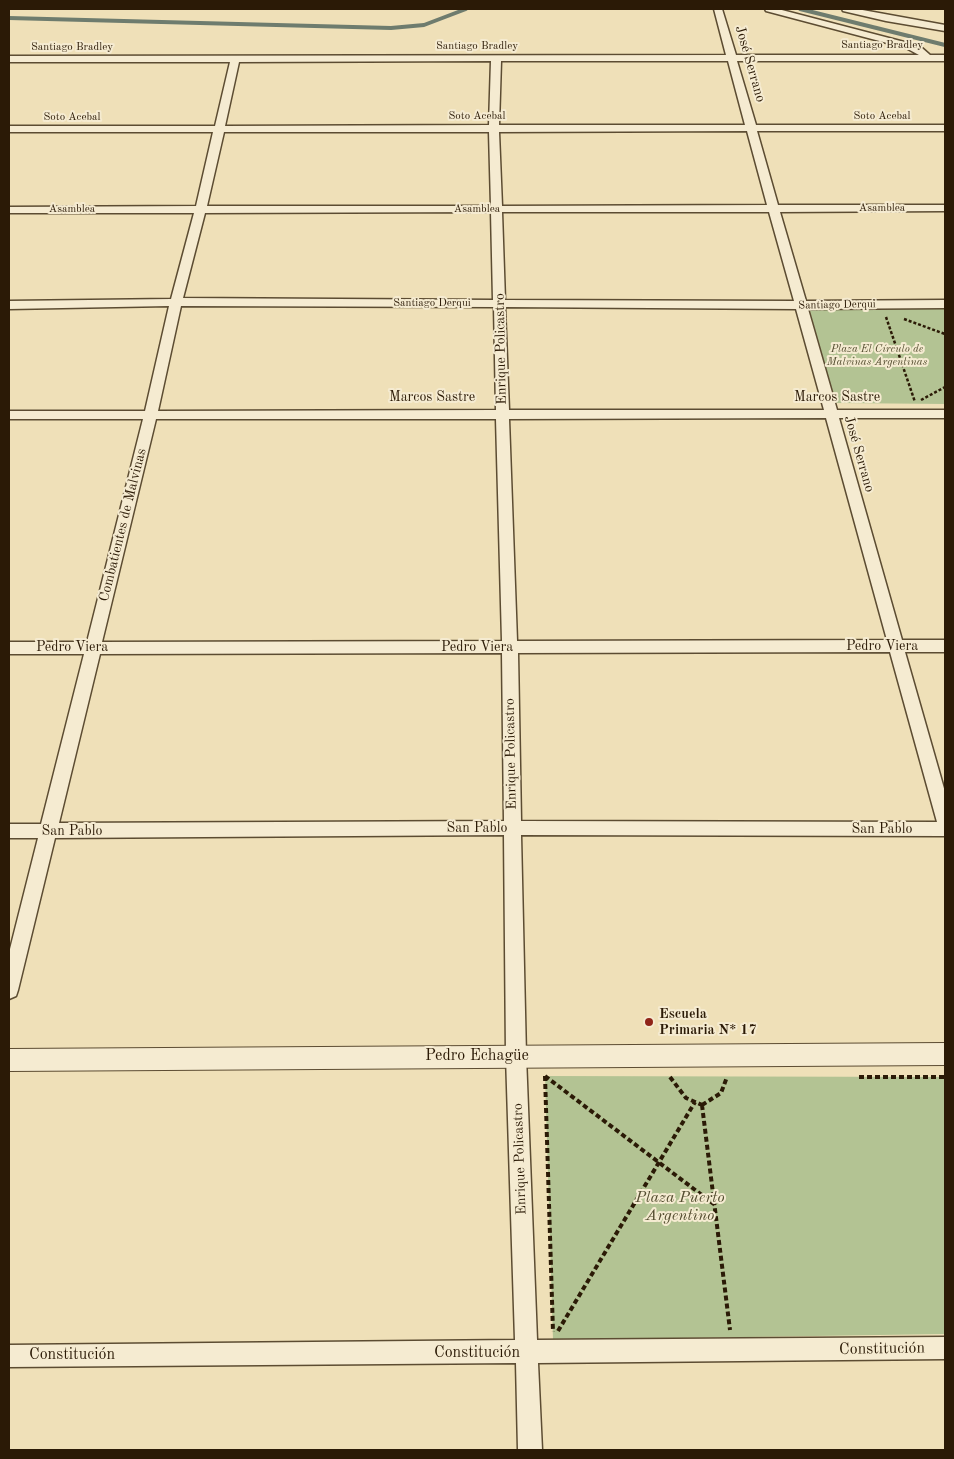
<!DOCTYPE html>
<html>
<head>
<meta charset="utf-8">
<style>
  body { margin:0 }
  #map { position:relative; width:954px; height:1459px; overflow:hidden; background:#efe0b8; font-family:"Old Standard TT",serif }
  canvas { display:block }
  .frame { position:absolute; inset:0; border:10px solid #2b1a06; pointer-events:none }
</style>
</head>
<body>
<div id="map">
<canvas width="954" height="1459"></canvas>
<div class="frame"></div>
</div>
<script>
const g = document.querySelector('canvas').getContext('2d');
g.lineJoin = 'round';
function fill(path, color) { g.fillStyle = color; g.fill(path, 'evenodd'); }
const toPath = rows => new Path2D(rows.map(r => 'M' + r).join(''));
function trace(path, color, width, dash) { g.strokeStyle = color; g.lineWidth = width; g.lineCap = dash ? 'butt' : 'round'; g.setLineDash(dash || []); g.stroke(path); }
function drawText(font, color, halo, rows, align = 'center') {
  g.font = font + ' "Old Standard TT",serif'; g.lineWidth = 4; g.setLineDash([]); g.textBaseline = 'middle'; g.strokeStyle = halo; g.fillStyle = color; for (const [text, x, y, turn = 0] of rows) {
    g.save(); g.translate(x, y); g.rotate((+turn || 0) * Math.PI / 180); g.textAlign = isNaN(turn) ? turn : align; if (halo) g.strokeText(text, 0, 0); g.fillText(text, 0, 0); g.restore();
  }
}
fill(toPath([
  [809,308,945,309,945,404,835,403],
  [545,1076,945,1077,945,1334,553,1340]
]), '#b3c393');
trace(toPath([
  [800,9,945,45],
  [9,18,391,28,424,25,466,9]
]), '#6e7c6e', 4);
const minor = toPath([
  [714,9,722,9,736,55,919,55,906,48,766,11,765,9,778,9,912,44,922,48,930,55,945,55,945,61,737,61,756,125,945,125,945,131,757,131,778,205,945,205,945,211,780,212,806,301,945,300,945,308,808,309,837,410,945,410,945,418,839,418,902,640,945,640,945,652,905,652,945,792,945,836,521,835,526,1056,537,1340,945,1337,945,1359,538,1363,542,1450,518,1450,516,1363,9,1367,9,1345,515,1340,506,1056,504,835,55,838,18,990,16,996,9,999,9,953,38,838,9,838,9,824,41,824,84,654,9,654,9,642,87,642,143,419,9,419,9,411,145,411,169,306,9,309,9,301,171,299,194,213,9,213,9,207,196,206,213,132,9,132,9,126,215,126,230,62,9,62,9,56,726,55,714,9],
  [491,61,489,125,225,126,239,62,491,61],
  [501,61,728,61,745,125,499,125,501,61],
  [747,131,767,205,502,206,499,132,747,131],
  [224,132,489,132,491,206,207,206,224,132],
  [491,212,493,300,183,298,205,213,491,212],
  [502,212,769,212,794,301,505,300,502,212],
  [181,306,494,307,496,410,158,411,181,306],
  [505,307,796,309,824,410,509,410,505,307],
  [826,418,887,640,517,641,509,419,826,418],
  [156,419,496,419,502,641,102,642,156,419],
  [890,652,937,822,521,821,518,653,890,652],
  [502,653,504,821,59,823,100,654,502,653],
  [842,9,857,9,945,25,945,31,886,21,843,11,842,9]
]);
const tertiary = toPath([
  [945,1043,945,1065,9,1071,9,1049,945,1043]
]);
trace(minor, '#5c4c32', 3);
trace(tertiary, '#5c4c32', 2);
trace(toPath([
  [886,317,915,402],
  [904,319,945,334],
  [921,400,945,387]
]), '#2b1a06', 2.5, [3, 2]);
trace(toPath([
  [545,1076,553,1332],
  [545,1076,715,1205],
  [670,1077,686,1098,702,1105],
  [859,1077,945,1077],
  [702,1105,730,1330],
  [702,1105,721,1093,727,1077],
  [558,1331,695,1102]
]), '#2b1a06', 4, [5, 3]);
fill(minor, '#f5ebd1');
fill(tertiary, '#f5ebd1');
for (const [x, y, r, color] of [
  [649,1022,5,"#8f2418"]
]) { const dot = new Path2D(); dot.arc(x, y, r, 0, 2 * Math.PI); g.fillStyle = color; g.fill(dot); trace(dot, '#f5ebd1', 2); }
drawText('11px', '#2b1a06', '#f5ebd1', [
  ["Santiago Bradley",882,45],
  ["Santiago Bradley",477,46],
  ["Santiago Bradley",72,47],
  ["Soto Acebal",477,116],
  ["Soto Acebal",882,116],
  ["Soto Acebal",72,117],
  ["Asamblea",882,208],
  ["Asamblea",72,209],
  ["Asamblea",477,209],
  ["Santiago Derqui",432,303],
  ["Santiago Derqui",837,305,-1]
]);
drawText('italic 11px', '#544d30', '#f5ebd1', [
  ["Plaza El Círculo de",877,349],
  ["Malvinas Argentinas",877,362]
]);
drawText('14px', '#2b1a06', '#f5ebd1', [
  ["José Serrano",750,64,74],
  ["Enrique Policastro",501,349,-91],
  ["Marcos Sastre",432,397],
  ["Marcos Sastre",837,397],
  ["José Serrano",859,454,74],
  ["Combatientes de Malvinas",123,525,-76],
  ["Pedro Viera",882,646],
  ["Pedro Viera",72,647],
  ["Pedro Viera",477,647],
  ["Enrique Policastro",511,754,-91],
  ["San Pablo",477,828],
  ["San Pablo",882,829],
  ["San Pablo",72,831],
  ["Enrique Policastro",520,1159,-92]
]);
drawText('bold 14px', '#2b1a06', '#f5ebd1', [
  ["Escuela",659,1014],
  ["Primaria N* 17",659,1030]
], 'left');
drawText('16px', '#2b1a06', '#f5ebd1', [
  ["Pedro Echagüe",477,1056],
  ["Constitución",882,1349,-1],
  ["Constitución",477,1353],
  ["Constitución",72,1355]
]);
drawText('italic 16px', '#544d30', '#f5ebd1', [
  ["Plaza Puerto",680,1198],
  ["Argentino",680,1216]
]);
</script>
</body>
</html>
